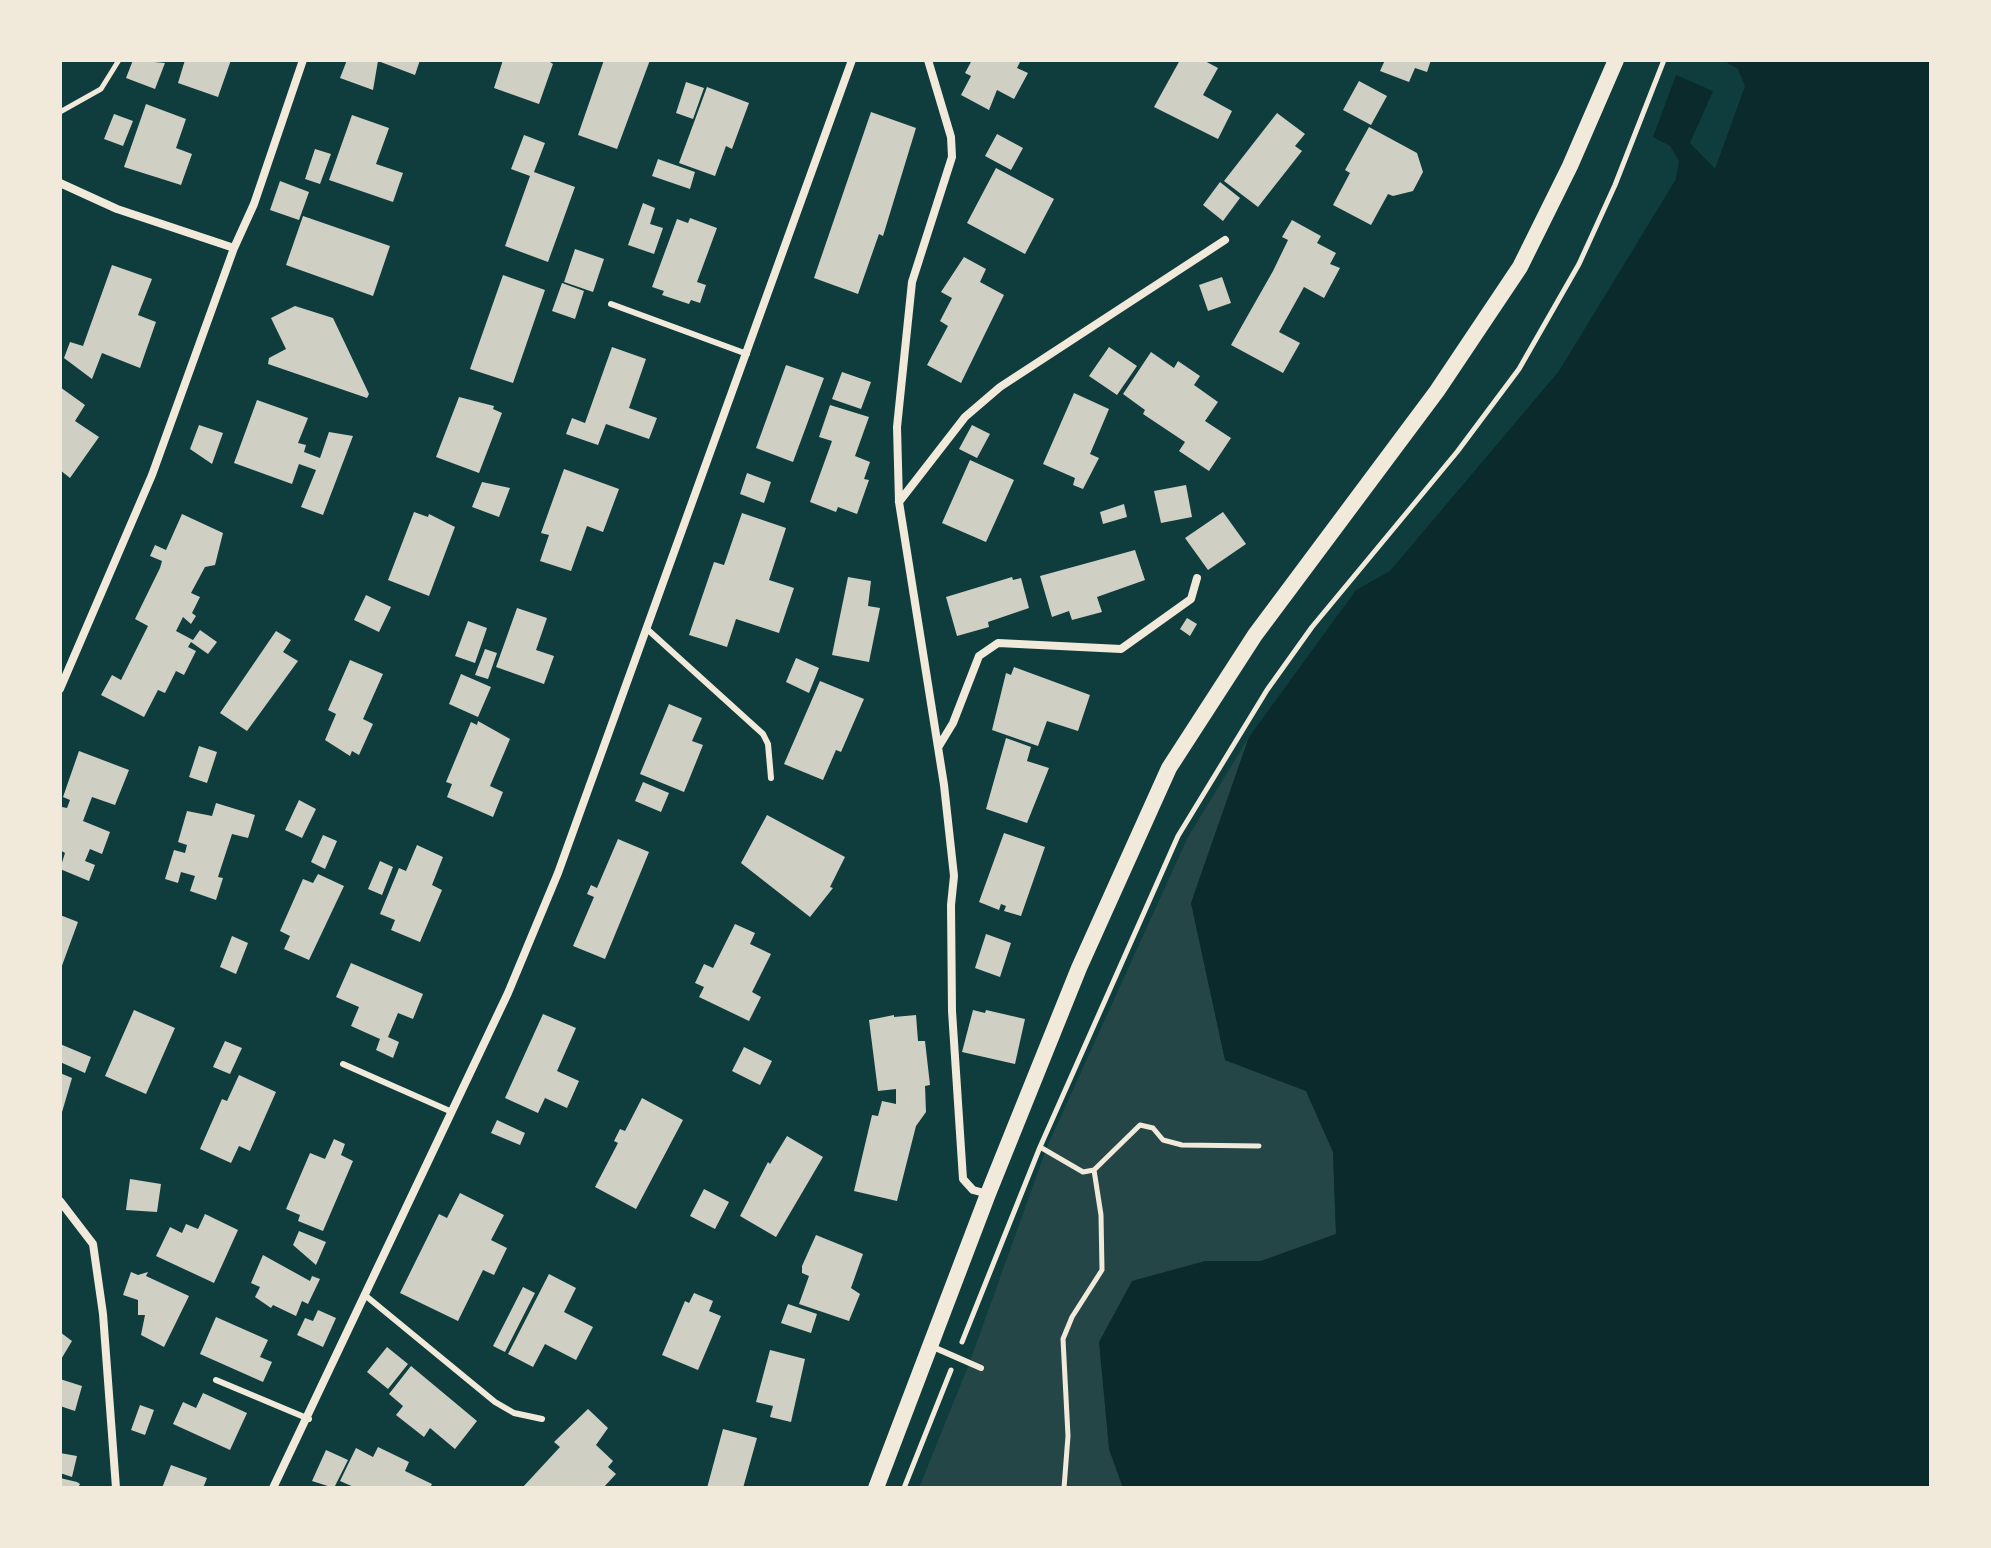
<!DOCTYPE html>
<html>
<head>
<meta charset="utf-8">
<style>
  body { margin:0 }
  #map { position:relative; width:1991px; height:1548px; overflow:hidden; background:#0f3d3e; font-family:Mulish,sans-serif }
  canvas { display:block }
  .frame { position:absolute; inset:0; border:62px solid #f1e9da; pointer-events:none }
</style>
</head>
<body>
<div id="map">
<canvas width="1991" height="1548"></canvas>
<div class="frame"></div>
</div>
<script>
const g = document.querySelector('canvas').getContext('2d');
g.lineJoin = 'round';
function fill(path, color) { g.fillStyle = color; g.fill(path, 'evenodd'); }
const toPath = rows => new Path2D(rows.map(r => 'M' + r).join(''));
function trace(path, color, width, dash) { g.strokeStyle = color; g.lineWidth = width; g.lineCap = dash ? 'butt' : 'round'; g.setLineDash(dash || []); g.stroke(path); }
fill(toPath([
  [1249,737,1191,903,1225,1060,1306,1091,1333,1152,1336,1234,1261,1261,1205,1261,1109,1449,1123,1488,919,1488,969,1364,1047,1147,1188,837]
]), '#244646');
fill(toPath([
  [1723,60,1931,60,1931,1488,1123,1488,1109,1449,1099,1342,1132,1281,1205,1261,1261,1261,1336,1234,1333,1152,1306,1091,1225,1060,1191,903,1249,737,1356,590,1390,571,1559,371,1676,179,1679,161,1670,146,1653,137,1676,75,1713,91,1690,143,1715,169,1745,86,1738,69]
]), '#0a2a2b');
fill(toPath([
  [133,60,165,63,155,89,126,78],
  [185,60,231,60,218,97,178,83],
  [347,60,420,60,415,75,378,61,373,90,340,78],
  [503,60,547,60,553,64,539,104,494,88],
  [604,60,650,60,617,149,578,135],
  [972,60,1021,60,1017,68,1028,73,1014,99,997,90,989,110,961,95,971,76,965,73],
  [1180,60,1203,60,1218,68,1203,95,1232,111,1218,139,1154,107],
  [1385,60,1431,60,1427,72,1415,68,1409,82,1380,71],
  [1359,81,1387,96,1371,125,1343,110],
  [686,82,704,88,693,119,676,113],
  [707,87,749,103,732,149,726,146,715,176,679,163],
  [146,104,186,119,176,148,192,154,181,185,124,167],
  [871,112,916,128,883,236,879,234,858,294,814,278],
  [1277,113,1305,134,1295,146,1302,151,1258,207,1224,181],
  [114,114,133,121,123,146,104,139],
  [352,115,389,128,376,164,403,173,393,202,329,180],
  [1369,127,1417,153,1423,172,1413,191,1393,196,1388,194,1371,225,1333,205,1350,173,1345,170],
  [997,134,1023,148,1011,170,985,156],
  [524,135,545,143,534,172,575,187,548,262,505,246,530,176,511,169],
  [315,149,331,154,320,184,305,179],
  [658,159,695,172,690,189,652,176],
  [996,168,1054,199,1025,254,967,223],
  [280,181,309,192,299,220,270,210],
  [1220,182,1240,198,1223,221,1203,205],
  [643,203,655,208,650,224,663,228,654,254,628,245],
  [303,216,390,246,373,296,286,265],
  [690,218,717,228,697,282,706,285,700,303,691,300,689,304,662,295,664,291,652,287,677,219,688,223],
  [1292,220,1321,236,1317,243,1336,253,1330,264,1340,268,1324,298,1304,287,1279,332,1300,343,1283,373,1231,345,1273,271,1288,240,1282,237],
  [575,249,604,259,593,292,564,282],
  [964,257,986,269,980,282,1004,295,961,383,927,365,948,326,940,321,952,298,941,292],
  [112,265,152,279,138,315,156,322,140,368,102,353,92,379,64,358,70,342,83,346],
  [503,275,545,290,513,383,470,369],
  [1222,277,1231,303,1208,311,1199,285],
  [562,283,584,291,575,319,552,311],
  [295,306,333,318,369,394,367,398,268,364,269,358,286,349,271,318],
  [612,347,646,359,629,408,657,418,649,439,606,424,598,445,566,434,572,418,585,423],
  [1109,347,1137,366,1117,395,1089,376],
  [1151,352,1174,368,1178,361,1200,376,1194,385,1218,402,1205,421,1231,438,1209,471,1179,451,1185,442,1143,414,1145,410,1123,394],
  [786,365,824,378,793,462,756,448],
  [842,372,871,382,861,409,832,399],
  [60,387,85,405,75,421,99,437,70,478,60,470],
  [1074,393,1109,409,1090,454,1099,458,1083,489,1073,485,1075,478,1043,464],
  [459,397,494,406,493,409,502,413,479,473,436,457],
  [257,400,308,418,298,443,306,445,304,452,320,458,329,432,353,436,323,515,301,507,316,470,299,464,292,484,234,463],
  [830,405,869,417,855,456,870,462,864,479,869,480,857,514,838,507,836,512,810,502,832,441,819,437],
  [199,425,223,433,212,464,190,449],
  [972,425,990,434,977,458,959,449],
  [970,460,1014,480,986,542,942,523],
  [564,469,619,489,603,532,587,526,571,571,540,561,549,535,541,533],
  [747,473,771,482,764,503,740,494],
  [482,482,510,488,499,517,472,507],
  [1186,485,1192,517,1161,523,1154,491],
  [1124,504,1127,517,1103,524,1100,512],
  [414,512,428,517,429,514,455,527,429,596,388,580],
  [1223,512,1246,544,1208,570,1185,538],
  [742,513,786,528,769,580,794,588,779,633,736,619,727,647,689,635,714,562,724,565],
  [182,514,223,533,215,565,205,567,191,593,200,597,192,613,196,616,191,624,183,617,176,631,193,640,200,630,217,642,208,654,191,642,188,647,196,651,184,675,176,671,165,693,158,690,144,717,101,695,112,675,121,680,148,626,135,619,160,568,162,561,150,556,155,545,166,550],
  [1135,550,1145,580,1097,597,1102,612,1072,620,1069,611,1052,617,1040,576],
  [848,577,871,581,868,606,880,608,869,662,832,655],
  [1012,577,1013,580,1021,578,1029,608,988,622,989,627,957,636,946,597],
  [366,595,391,607,379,632,354,620],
  [517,608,547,618,536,650,554,656,544,684,496,667],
  [1187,618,1197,624,1190,636,1180,629],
  [468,621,487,628,475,663,455,656],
  [276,631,291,640,283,652,298,661,247,731,220,713],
  [485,649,497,653,488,679,475,675],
  [796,658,819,668,809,693,786,682],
  [350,660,383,674,363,719,373,724,359,755,352,751,350,756,325,740,336,714,328,710],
  [1014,667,1090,695,1078,731,1047,721,1038,746,992,730,1006,673,1011,675],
  [461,674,491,687,478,717,449,704],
  [820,681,864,699,841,752,836,750,823,780,784,764],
  [669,704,702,718,692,741,703,745,684,792,640,774],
  [478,721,510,739,490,786,503,792,493,817,447,797,452,784,446,782,471,722,477,725],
  [1006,738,1031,747,1027,761,1049,768,1027,823,986,809],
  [199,746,217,752,207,783,189,777],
  [79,751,129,770,115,805,92,797,83,821,110,832,102,854,90,849,85,861,95,865,89,881,60,869,65,853,60,850,60,811,62,807,67,808,70,800,63,797],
  [643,782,669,793,661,812,635,801],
  [299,800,316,809,302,838,285,830],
  [216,803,255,815,248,838,232,834,218,877,223,878,216,900,190,891,195,876,181,872,178,883,165,879,174,850,185,853,187,845,178,842,187,811,212,816],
  [767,815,845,857,830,887,833,888,810,917,741,863],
  [1004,833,1045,847,1021,916,1004,911,1006,906,1001,904,999,910,979,902],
  [323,835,337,841,325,869,311,862],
  [618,839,649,852,605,959,573,946,594,897,587,894,591,885,597,888],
  [417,845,443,857,432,885,442,890,420,942,391,930,395,920,380,914,399,868,406,871],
  [380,861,393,867,382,895,368,889],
  [318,874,344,886,309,960,284,949,290,936,280,931,303,879,313,883],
  [60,915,78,922,60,971],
  [735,924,755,933,750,944,771,954,752,992,761,997,749,1021,699,997,704,987,695,983,704,964,713,968],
  [986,934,1011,943,1000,977,975,968],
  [232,936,248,943,236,974,220,967],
  [351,963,423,994,413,1019,398,1013,388,1037,399,1042,393,1058,376,1050,380,1039,351,1026,359,1007,336,997],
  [134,1010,175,1028,146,1094,105,1076],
  [973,1010,985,1013,986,1010,1025,1019,1015,1064,962,1052],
  [543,1014,576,1028,557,1071,579,1081,567,1108,545,1098,538,1113,505,1098],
  [894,1015,894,1017,916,1015,918,1041,925,1041,930,1085,925,1086,926,1112,916,1126,897,1201,854,1191,872,1115,878,1116,882,1101,896,1104,896,1089,878,1091,869,1020],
  [225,1041,242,1048,230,1074,213,1067],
  [60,1044,91,1057,85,1073,60,1062],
  [744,1047,772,1061,760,1085,732,1071],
  [60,1073,72,1078,60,1119],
  [239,1075,276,1092,250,1151,239,1146,231,1163,200,1149,222,1099,227,1101],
  [642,1098,683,1120,636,1209,595,1187,618,1143,614,1141,620,1129,625,1131],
  [497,1120,525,1133,520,1145,491,1133],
  [787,1136,823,1157,776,1237,740,1216,768,1162,770,1164],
  [334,1139,345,1144,341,1155,353,1161,323,1231,298,1221,300,1215,286,1209,310,1153,325,1159],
  [130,1179,161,1184,157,1212,126,1210],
  [704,1189,729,1202,715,1229,690,1216],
  [460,1193,504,1215,491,1240,507,1248,494,1275,483,1270,458,1321,400,1293,439,1214,447,1218],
  [205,1214,238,1230,214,1283,156,1256,170,1227,182,1233,186,1224,198,1229],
  [299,1231,326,1242,316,1265,293,1245],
  [816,1235,863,1254,851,1288,860,1294,849,1321,799,1304,809,1276,802,1273,802,1266],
  [263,1255,310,1281,312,1276,320,1279,308,1304,302,1301,296,1316,273,1305,271,1308,255,1297,260,1287,251,1283],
  [131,1272,138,1275,148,1272,146,1276,189,1296,164,1347,141,1335,145,1315,138,1315,138,1300,123,1295],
  [549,1274,576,1288,564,1312,593,1327,576,1360,545,1344,533,1367,508,1354],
  [523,1287,535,1293,505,1352,493,1346],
  [694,1293,713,1301,709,1311,721,1316,698,1370,662,1355,685,1301,689,1303],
  [788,1304,817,1314,811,1333,781,1323],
  [318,1310,336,1318,323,1347,297,1335,305,1318,313,1321],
  [216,1317,268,1340,260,1357,272,1362,263,1382,200,1354],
  [60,1332,72,1341,60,1361],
  [387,1347,408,1364,388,1389,367,1372],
  [770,1350,805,1359,791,1422,770,1417,773,1406,756,1402],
  [411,1366,477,1421,455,1449,430,1428,424,1437,396,1415,403,1406,389,1394],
  [60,1379,82,1386,75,1411,60,1406],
  [203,1393,247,1413,230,1450,173,1424,183,1402,196,1408],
  [140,1405,154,1410,145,1435,131,1430],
  [588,1409,608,1428,596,1445,613,1461,608,1467,616,1474,603,1488,522,1488,560,1447,554,1442],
  [723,1429,757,1438,743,1488,707,1488],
  [378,1447,409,1462,405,1471,432,1484,430,1488,356,1488,340,1481,356,1448,373,1457],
  [326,1450,348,1460,334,1488,312,1481],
  [60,1453,77,1456,72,1477,60,1473],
  [171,1465,207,1478,203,1488,162,1488],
  [60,1478,77,1482,80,1484,78,1488,60,1488]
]), '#cfcfc3');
trace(toPath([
  [60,112,101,89,119,60],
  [1040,1147,1083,1172,1094,1170,1140,1125,1153,1128,1163,1140,1182,1145,1259,1146],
  [962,1342,1040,1147,1178,836,1267,690,1312,627,1457,452,1519,369,1579,264,1615,185,1664,60],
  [904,1488,951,1370],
  [1064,1488,1068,1436,1063,1339,1072,1317,1102,1270,1101,1215,1094,1170]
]), '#f1e9da', 5);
trace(toPath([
  [611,304,747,354],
  [647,629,763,734,768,744,771,778],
  [343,1064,452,1112],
  [366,1296,495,1402,514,1413,542,1419],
  [933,1347,981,1368],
  [216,1380,309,1419]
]), '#f1e9da', 6);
trace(toPath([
  [928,60,951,137,952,157,912,282,897,427,899,502,944,785,954,876,951,905,952,1011,963,1179,973,1190,988,1194],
  [60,183,117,209,234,248],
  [899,502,965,417,1000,387,1225,240],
  [60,689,152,475,234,248,254,204,303,60],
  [939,746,953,723,979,656,998,643,1121,649,1191,599,1197,578],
  [60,1201,93,1244,103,1314,116,1488],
  [273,1488,508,993,558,873,852,60]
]), '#f1e9da', 8);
trace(toPath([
  [876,1488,988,1194,1079,968,1169,768,1255,635,1437,391,1520,267,1570,166,1616,60]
]), '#f1e9da', 16);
</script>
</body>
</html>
